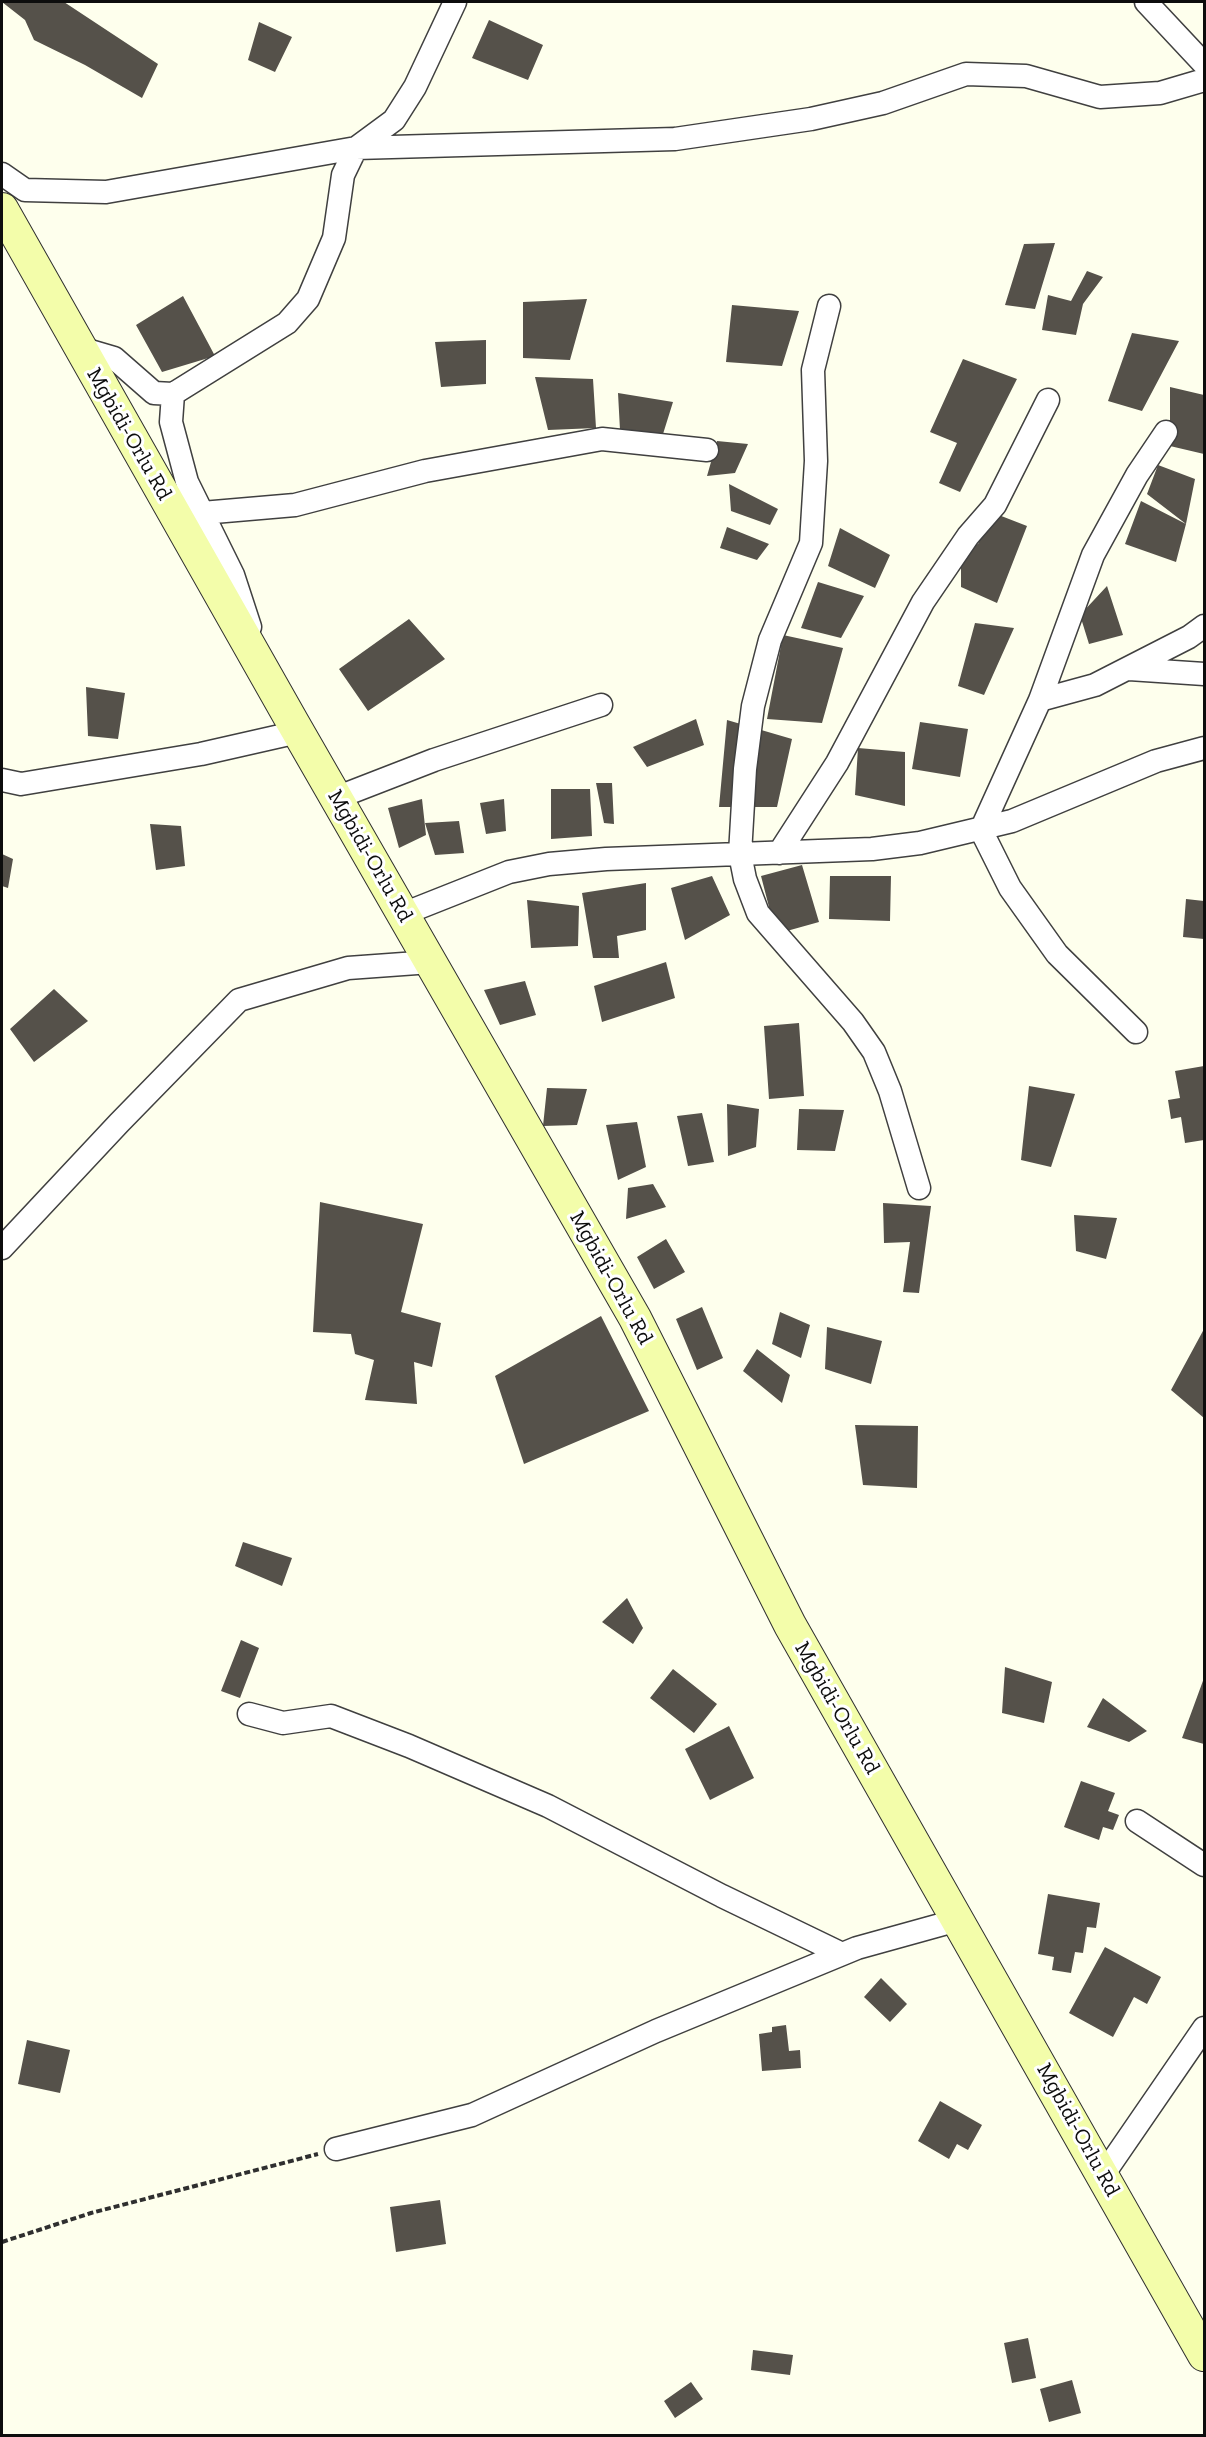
<!DOCTYPE html>
<html>
<head>
<meta charset="utf-8">
<style>
  body { margin:0 }
  #map { position:relative; width:1206px; height:2437px; overflow:hidden; background:#feffed; font-family:"Zilla Slab",serif }
  canvas { display:block }
  .frame { position:absolute; inset:0; border:3px solid #0d0d0d; pointer-events:none }
</style>
</head>
<body>
<div id="map">
<canvas width="1206" height="2437"></canvas>
<div class="frame"></div>
</div>
<script>
const g = document.querySelector('canvas').getContext('2d');
g.lineJoin = 'round';
function fill(path, color) { g.fillStyle = color; g.fill(path, 'evenodd'); }
const toPath = rows => new Path2D(rows.map(r => 'M' + r).join(''));
function trace(path, color, width, dash) { g.strokeStyle = color; g.lineWidth = width; g.lineCap = dash ? 'butt' : 'round'; g.setLineDash(dash || []); g.stroke(path); }
function drawText(font, color, halo, rows, align = 'center') {
  g.font = font + ' "Zilla Slab",serif'; g.lineWidth = 6; g.setLineDash([]); g.textBaseline = 'middle'; g.strokeStyle = halo; g.fillStyle = color; for (const [text, x, y, turn = 0] of rows) {
    g.save(); g.translate(x, y); g.rotate((+turn || 0) * Math.PI / 180); g.textAlign = isNaN(turn) ? turn : align; if (halo) g.strokeText(text, 0, 0); g.fillText(text, 0, 0); g.restore();
  }
}
fill(toPath([
  [2,2,64,2,158,64,142,98,85,65,34,40,25,20],
  [489,20,543,45,528,80,472,58],
  [259,22,292,37,275,72,248,60],
  [1055,243,1035,309,1005,305,1024,244],
  [1087,271,1103,277,1083,304,1076,335,1042,330,1048,295,1071,301],
  [183,296,215,356,162,372,136,325],
  [587,299,570,360,523,358,523,302],
  [732,305,799,311,782,366,726,362],
  [1132,333,1179,341,1142,411,1108,401],
  [486,340,486,384,441,387,435,342],
  [963,359,1017,379,960,492,939,483,957,443,930,432],
  [535,377,593,379,596,428,548,430],
  [1170,387,1204,395,1204,454,1170,446],
  [618,393,673,402,663,434,620,430],
  [717,441,748,444,735,473,707,476],
  [1158,465,1195,479,1186,524,1147,494],
  [729,484,778,509,770,525,731,511],
  [1141,501,1186,524,1176,562,1125,544],
  [991,512,1027,526,997,603,961,587,961,564,971,545,978,544],
  [727,527,769,544,757,560,720,548],
  [840,528,890,555,875,588,828,566],
  [818,582,864,596,841,638,801,628],
  [1107,586,1123,635,1089,644,1080,615],
  [409,619,445,659,368,711,339,669],
  [975,623,1014,628,984,695,958,686],
  [783,635,843,648,822,723,767,719],
  [86,687,125,693,118,739,88,736],
  [696,719,704,745,647,767,633,747],
  [727,720,792,739,777,807,719,807],
  [920,722,968,729,960,777,912,769],
  [858,748,905,752,905,806,855,795],
  [596,783,612,783,614,824,604,823],
  [551,789,590,789,592,836,551,839],
  [422,799,426,835,399,848,388,808],
  [504,799,506,831,486,834,480,803],
  [459,821,464,853,435,855,425,823],
  [150,824,181,826,185,866,156,870],
  [2,854,13,859,8,888,2,886],
  [802,865,819,922,776,934,761,876],
  [712,876,730,915,685,940,671,888],
  [830,876,891,876,890,921,829,919],
  [646,883,646,930,617,936,619,958,593,958,582,893],
  [1186,899,1204,901,1204,939,1183,937],
  [527,900,579,906,578,946,531,948],
  [666,962,675,998,602,1022,594,986],
  [525,981,536,1015,500,1025,484,990],
  [54,989,88,1021,34,1062,10,1029],
  [799,1023,804,1096,769,1099,764,1026],
  [1204,1066,1204,1140,1185,1143,1181,1117,1171,1119,1168,1100,1180,1098,1175,1071],
  [1029,1086,1075,1094,1051,1167,1021,1160],
  [547,1088,587,1089,577,1125,543,1126],
  [727,1104,759,1109,756,1147,728,1156],
  [799,1109,844,1110,835,1151,797,1150],
  [702,1113,714,1162,688,1166,677,1116],
  [637,1122,646,1167,618,1180,606,1125],
  [653,1184,666,1207,626,1219,628,1188],
  [320,1202,423,1224,401,1312,441,1323,432,1367,414,1362,417,1404,365,1400,374,1360,355,1354,351,1334,313,1332],
  [883,1203,931,1206,919,1293,903,1292,910,1242,884,1243],
  [1074,1215,1117,1218,1106,1259,1076,1251],
  [666,1239,685,1272,654,1289,637,1257],
  [702,1307,723,1358,697,1370,676,1319],
  [780,1312,810,1325,801,1358,772,1344],
  [601,1316,649,1411,524,1464,495,1376],
  [827,1327,882,1341,871,1384,825,1369],
  [1204,1329,1204,1418,1171,1390],
  [757,1349,790,1375,782,1403,743,1371],
  [855,1425,918,1426,917,1488,863,1485],
  [243,1542,292,1558,282,1586,235,1566],
  [627,1598,643,1628,633,1644,602,1622],
  [241,1640,259,1648,240,1698,221,1691],
  [1005,1667,1052,1682,1044,1723,1002,1713],
  [673,1669,717,1704,694,1733,650,1698],
  [1204,1678,1204,1744,1182,1738],
  [1103,1698,1147,1731,1129,1742,1087,1727],
  [729,1726,754,1778,710,1800,685,1749],
  [1081,1781,1115,1793,1108,1811,1119,1815,1113,1830,1103,1827,1099,1840,1064,1827],
  [1048,1894,1100,1903,1096,1928,1087,1927,1083,1953,1075,1952,1071,1973,1052,1970,1054,1957,1038,1954],
  [1105,1947,1161,1977,1147,2004,1134,1997,1113,2037,1069,2013],
  [881,1978,907,2004,890,2022,864,1997],
  [786,2025,789,2051,800,2050,801,2068,762,2071,759,2034,772,2032,772,2027],
  [27,2040,70,2050,60,2093,18,2084],
  [940,2101,982,2125,968,2150,957,2144,949,2159,918,2141],
  [440,2200,446,2244,396,2252,390,2207],
  [1028,2338,1036,2378,1012,2383,1004,2343],
  [753,2350,793,2355,790,2375,751,2370],
  [1072,2380,1081,2413,1049,2422,1040,2389],
  [691,2382,703,2399,675,2418,664,2401]
]), '#55514a');
const minor = toPath([
  [1146,2,1204,64],
  [2,174,25,190,106,192,356,148,675,139,811,119,883,103,966,74,1026,76,1100,97,1160,93,1204,80],
  [829,306,813,370,816,461,811,543,770,640,753,706,745,769,740,854,745,879,758,913,853,1022,874,1052,890,1091,919,1188],
  [80,348,114,358,154,393,173,394,287,323,308,299,334,238,343,175,356,148,394,120,415,87,455,2],
  [173,394,171,422,187,482,233,575,250,627],
  [202,513,295,505,425,471,602,439,707,450],
  [1129,669,1204,674],
  [1040,700,1095,685,1189,637,1204,626],
  [2,780,21,784,201,754,298,732],
  [336,798,434,760,601,705],
  [779,853,837,763,923,602,968,536,995,505,1048,400],
  [403,914,509,872,549,864,606,859,872,849,920,843,1012,821,1156,761,1204,748],
  [1136,1032,1057,954,1010,888,981,830,1040,700,1093,555,1137,475,1166,432],
  [2,1248,119,1123,239,1000,348,968,431,962],
  [249,1714,283,1723,331,1716,409,1746,548,1806,722,1896,842,1954],
  [1137,1821,1204,1865],
  [336,2149,472,2115,656,2031,857,1948,958,1920],
  [1103,2175,1204,2028]
]);
const secondary = toPath([
  [2,209,293,723,635,1318,790,1625,1204,2355]
]);
trace(minor, '#404040', 25);
trace(secondary, '#2f2f2f', 34);
trace(toPath([
  [2,2242,91,2213,318,2154]
]), '#2f2f2f', 4, [6, 3]);
trace(minor, '#fff', 22);
trace(secondary, '#f3fdaa', 32);
drawText('22px', '#0d0d0d', '#fff', [
  ["Mgbidi-Orlu Rd",129,434,60],
  ["Mgbidi-Orlu Rd",370,856,60],
  ["Mgbidi-Orlu Rd",611,1278,61],
  ["Mgbidi-Orlu Rd",837,1708,60],
  ["Mgbidi-Orlu Rd",1078,2130,61]
]);
</script>
</body>
</html>
